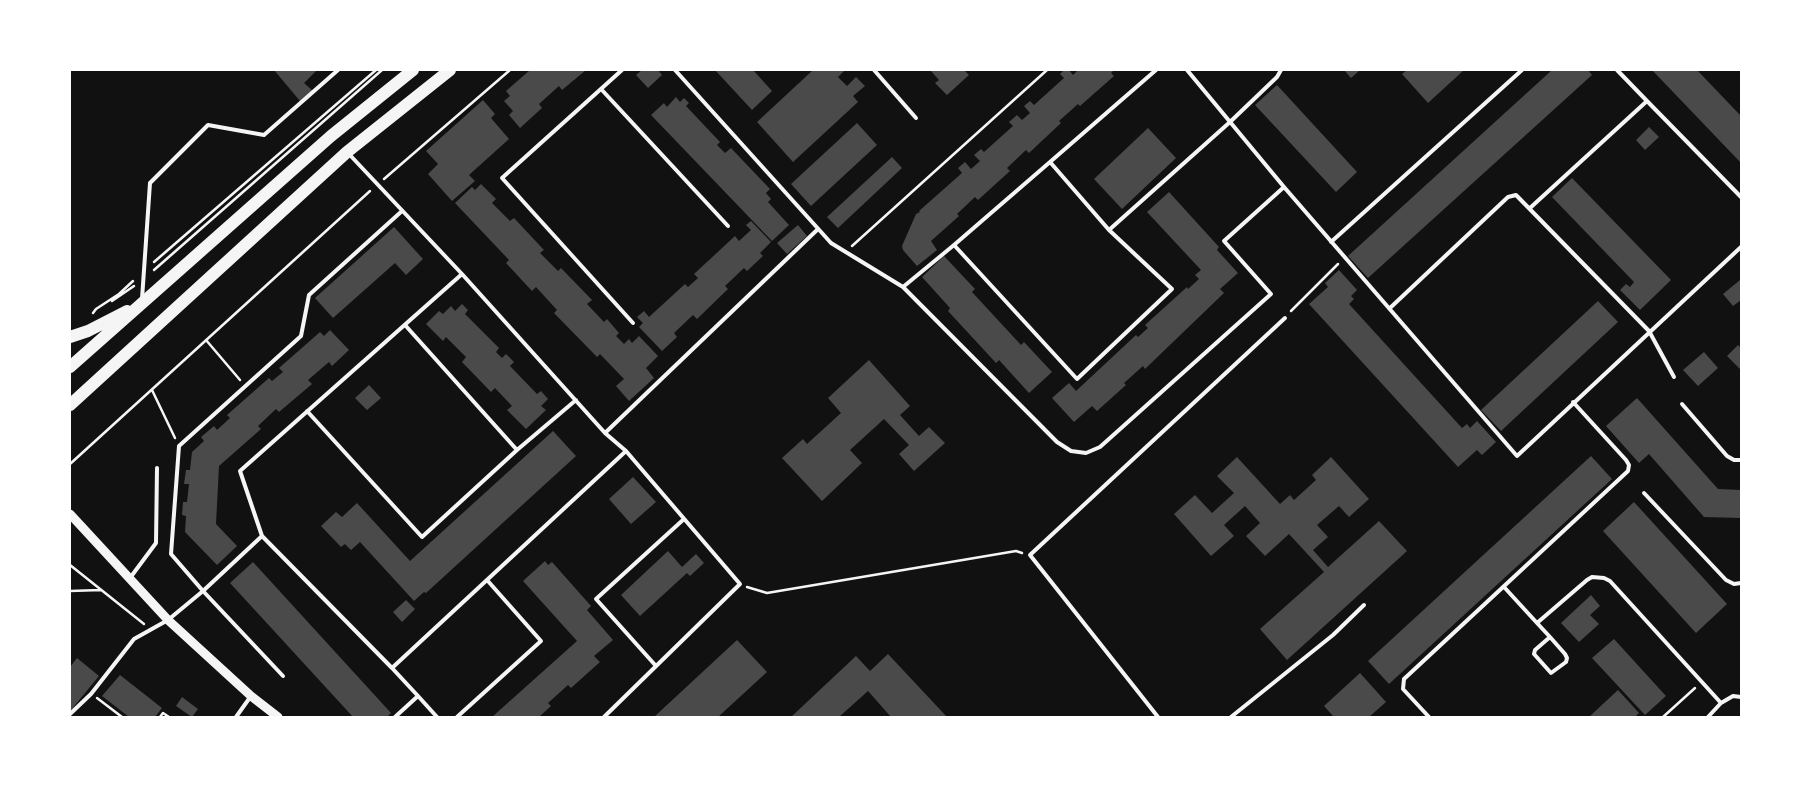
<!DOCTYPE html>
<html>
<head>
<meta charset="utf-8">
<style>
  body { margin:0 }
  #map { position:relative; width:1811px; height:787px; overflow:hidden; background:#111; font-family:"Fira Sans Condensed",sans-serif }
  canvas { display:block }
  .frame { position:absolute; inset:0; border:71px solid #fff; pointer-events:none }
</style>
</head>
<body>
<div id="map">
<canvas width="1811" height="787"></canvas>
<div class="frame"></div>
</div>
<script>
const g = document.querySelector('canvas').getContext('2d');
g.lineJoin = 'round';
function fill(path, color) { g.fillStyle = color; g.fill(path, 'evenodd'); }
const toPath = rows => new Path2D(rows.map(r => 'M' + r).join(''));
function trace(path, color, width, dash) { g.strokeStyle = color; g.lineWidth = width; g.lineCap = dash ? 'butt' : 'round'; g.setLineDash(dash || []); g.stroke(path); }
fill(toPath([
  [274,70,317,70,304,83,313,91,300,101],
  [530,70,586,70,562,90,559,86,539,104,542,108,520,128,509,115,513,111,504,101,510,96,506,91],
  [642,70,658,70,662,75,648,88,636,75],
  [715,70,753,70,772,91,752,110],
  [813,70,845,70,838,77,847,86,856,77,865,86,853,96,858,102,793,162,757,122],
  [930,70,964,70,969,75,947,95,935,83,939,80],
  [1064,70,1069,70,1073,75,1078,70,1114,70,1111,73,1114,76,1080,106,1078,104,1059,121,1061,123,1029,153,1026,150,1007,168,1010,171,978,200,975,197,957,214,959,216,931,241,937,250,917,266,903,250,902,246,916,214,920,212,919,211,962,173,958,168,965,162,971,169,980,161,974,155,981,149,984,152,1013,126,1009,122,1017,115,1022,120,1030,113,1024,106,1030,101,1034,105,1064,78,1060,74],
  [1344,70,1360,70,1351,78],
  [1407,70,1464,70,1428,103,1402,74],
  [1552,70,1588,70,1592,75,1368,278,1348,256],
  [1652,70,1697,70,1741,116,1741,163],
  [1277,85,1357,172,1336,192,1255,105],
  [676,97,680,102,684,98,689,103,686,106,720,142,717,145,725,153,731,148,770,189,766,193,771,199,768,202,789,225,772,241,651,115,664,103,667,107],
  [483,100,495,114,491,118,509,139,469,175,475,181,452,201,428,174,438,164,426,151],
  [857,123,877,145,811,206,791,184],
  [1649,127,1659,137,1645,150,1636,140],
  [1148,128,1176,158,1122,209,1094,179],
  [892,157,902,168,838,228,827,217],
  [1572,178,1671,280,1640,310,1620,290,1626,284,1630,287,1634,282,1552,197],
  [481,184,496,199,492,203,510,221,514,218,544,250,540,253,558,271,561,268,592,300,587,304,604,322,607,319,619,333,616,336,624,344,629,339,632,343,639,336,658,356,646,368,654,378,629,401,616,386,624,379,600,354,597,357,554,313,557,310,536,287,532,291,506,263,509,260,455,203,472,187,475,190],
  [1169,192,1219,247,1217,250,1238,273,1220,289,1224,293,1145,369,1143,366,1124,383,1126,385,1097,411,1092,406,1074,422,1052,398,1069,383,1076,391,1136,335,1138,337,1148,328,1145,325,1187,287,1188,289,1199,279,1195,275,1201,270,1147,212],
  [751,221,771,242,760,253,763,256,747,271,744,268,725,286,728,289,697,319,693,315,674,333,677,337,662,351,639,327,643,323,637,317,644,311,649,317,685,284,688,287,698,278,694,274,735,236,739,241,751,230,746,225],
  [798,225,807,236,787,254,777,243],
  [394,227,423,259,406,275,395,263,333,318,315,298],
  [944,256,975,289,972,292,1021,345,1024,342,1052,372,1029,393,999,360,996,363,948,311,950,308,922,277],
  [1339,270,1357,290,1351,296,1354,299,1349,304,1462,428,1467,424,1470,428,1477,421,1496,442,1482,455,1477,450,1458,467,1309,304,1328,287,1325,283],
  [1740,280,1741,282,1741,300,1733,306,1723,294],
  [1598,301,1618,322,1501,431,1481,410],
  [462,304,468,310,465,314,499,348,496,352,502,358,506,354,514,362,510,366,537,394,541,391,548,399,541,406,546,410,526,429,507,410,512,406,495,388,491,392,462,362,466,357,446,337,443,341,426,324,439,311,443,314,451,306,455,311],
  [330,330,349,350,332,366,329,362,308,380,312,384,279,412,276,409,258,426,261,429,219,466,216,524,237,546,217,565,185,532,186,516,182,515,183,502,187,502,189,484,184,484,186,470,190,470,192,452,204,441,201,437,214,426,217,430,230,418,227,415,269,378,272,381,283,372,279,368,320,332,324,336],
  [1738,345,1741,348,1740,369,1727,356],
  [1704,352,1718,368,1698,386,1683,370],
  [869,360,910,406,900,415,919,436,929,427,945,443,914,471,899,454,909,445,884,419,850,450,862,463,822,501,782,458,803,439,807,444,841,413,828,398],
  [369,385,381,398,367,410,355,398],
  [1637,398,1718,489,1741,490,1741,518,1704,517,1649,454,1639,463,1606,426],
  [553,431,576,456,426,593,424,592,414,601,360,542,351,550,345,544,341,547,321,526,336,512,342,517,357,503,410,561],
  [1591,456,1612,479,1389,684,1368,661],
  [1237,457,1280,504,1290,495,1294,500,1316,480,1312,475,1331,457,1369,499,1349,517,1339,506,1317,525,1328,537,1313,550,1328,567,1379,521,1407,551,1287,660,1260,629,1324,572,1289,534,1265,556,1246,536,1260,523,1245,506,1224,525,1234,536,1211,556,1174,514,1195,495,1212,513,1234,493,1217,476],
  [633,477,656,502,631,524,609,499],
  [1634,502,1727,604,1696,633,1603,531],
  [668,551,682,567,696,554,704,563,690,576,687,573,640,616,621,595],
  [545,561,548,565,552,562,591,606,587,610,613,640,594,656,600,662,571,688,568,685,548,703,551,706,539,717,492,717,577,641,523,581],
  [253,562,391,713,387,717,353,717,230,583],
  [1591,595,1600,606,1590,615,1599,624,1579,642,1561,623],
  [406,600,415,609,402,622,393,612],
  [1614,639,1666,696,1645,715,1592,658],
  [737,640,767,672,718,717,654,717],
  [888,654,947,717,891,717,868,691,839,717,791,717,856,656,870,671],
  [77,658,99,676,71,710,70,709,70,667],
  [1360,673,1386,702,1369,717,1334,717,1324,706],
  [120,675,162,708,155,717,129,717,102,696],
  [1618,690,1639,713,1635,717,1589,717],
  [182,697,198,709,192,717,176,706]
]), '#4a4a4a');
trace(toPath([
  [384,179,510,70],
  [852,246,1047,70],
  [154,262,376,70],
  [154,270,382,70],
  [112,301,134,286],
  [1291,311,1338,264],
  [93,313,96,309,119,294,133,281],
  [206,340,240,380],
  [152,390,175,438],
  [70,464,370,191],
  [70,565,144,624],
  [747,587,767,593,1016,551,1022,553],
  [70,591,101,590],
  [97,698,122,717],
  [160,717,163,713,169,717],
  [1663,717,1695,688]
]), '#f5f5f5', 2.5);
trace(toPath([
  [622,70,502,178,633,323],
  [675,70,831,243,903,287,1057,442,1071,451,1086,453,1100,447,1271,294,1224,241,1284,187],
  [874,70,916,118],
  [1187,70,1284,187,1517,456,1741,247],
  [601,89,728,226],
  [1647,101,1741,197],
  [348,153,462,274,605,433,817,230],
  [1530,208,1647,101,1617,70],
  [1109,230,1230,122,1277,77,1281,70],
  [1331,242,1522,70],
  [954,245,1050,162],
  [903,287,954,245,1077,379,1172,289,1109,230,1050,162,1156,70],
  [142,299,150,183,208,125,264,135,338,70],
  [1390,308,1508,197,1516,195,1649,331,1674,377],
  [405,325,517,450,576,400],
  [1682,404,1727,456,1734,460,1741,460],
  [307,411,422,537,517,450],
  [1644,493,1726,580,1734,584,1741,583],
  [262,536,392,668],
  [130,578,156,543,157,468],
  [1504,587,1537,623,1550,637,1565,654,1567,658,1566,662,1551,673,1534,654,1535,650,1550,637],
  [1537,623,1587,580,1592,577,1604,578,1610,581,1721,703,1733,696,1741,697],
  [656,666,596,599,684,519],
  [283,676,203,591,171,554,179,446,301,336,309,295,402,211],
  [418,696,437,717],
  [70,714,91,694,134,639,168,620,203,591,262,536,240,471,462,274],
  [236,717,251,696],
  [395,717,418,696,392,668,626,451],
  [457,717,541,641,487,580],
  [604,717,740,584,626,451,605,433],
  [1158,717,1030,555,1285,318],
  [1231,717,1333,635,1364,605],
  [1429,717,1403,689,1404,679,1628,471,1629,465,1626,460,1573,402],
  [1708,717,1721,703]
]), '#f5f5f5', 4);
trace(toPath([
  [70,514,168,620,251,696,278,717]
]), '#f5f5f5', 9);
trace(toPath([
  [70,337,88,331,127,311],
  [70,367,331,136,413,70],
  [70,405,347,152,450,70]
]), '#f5f5f5', 12);
</script>
</body>
</html>
